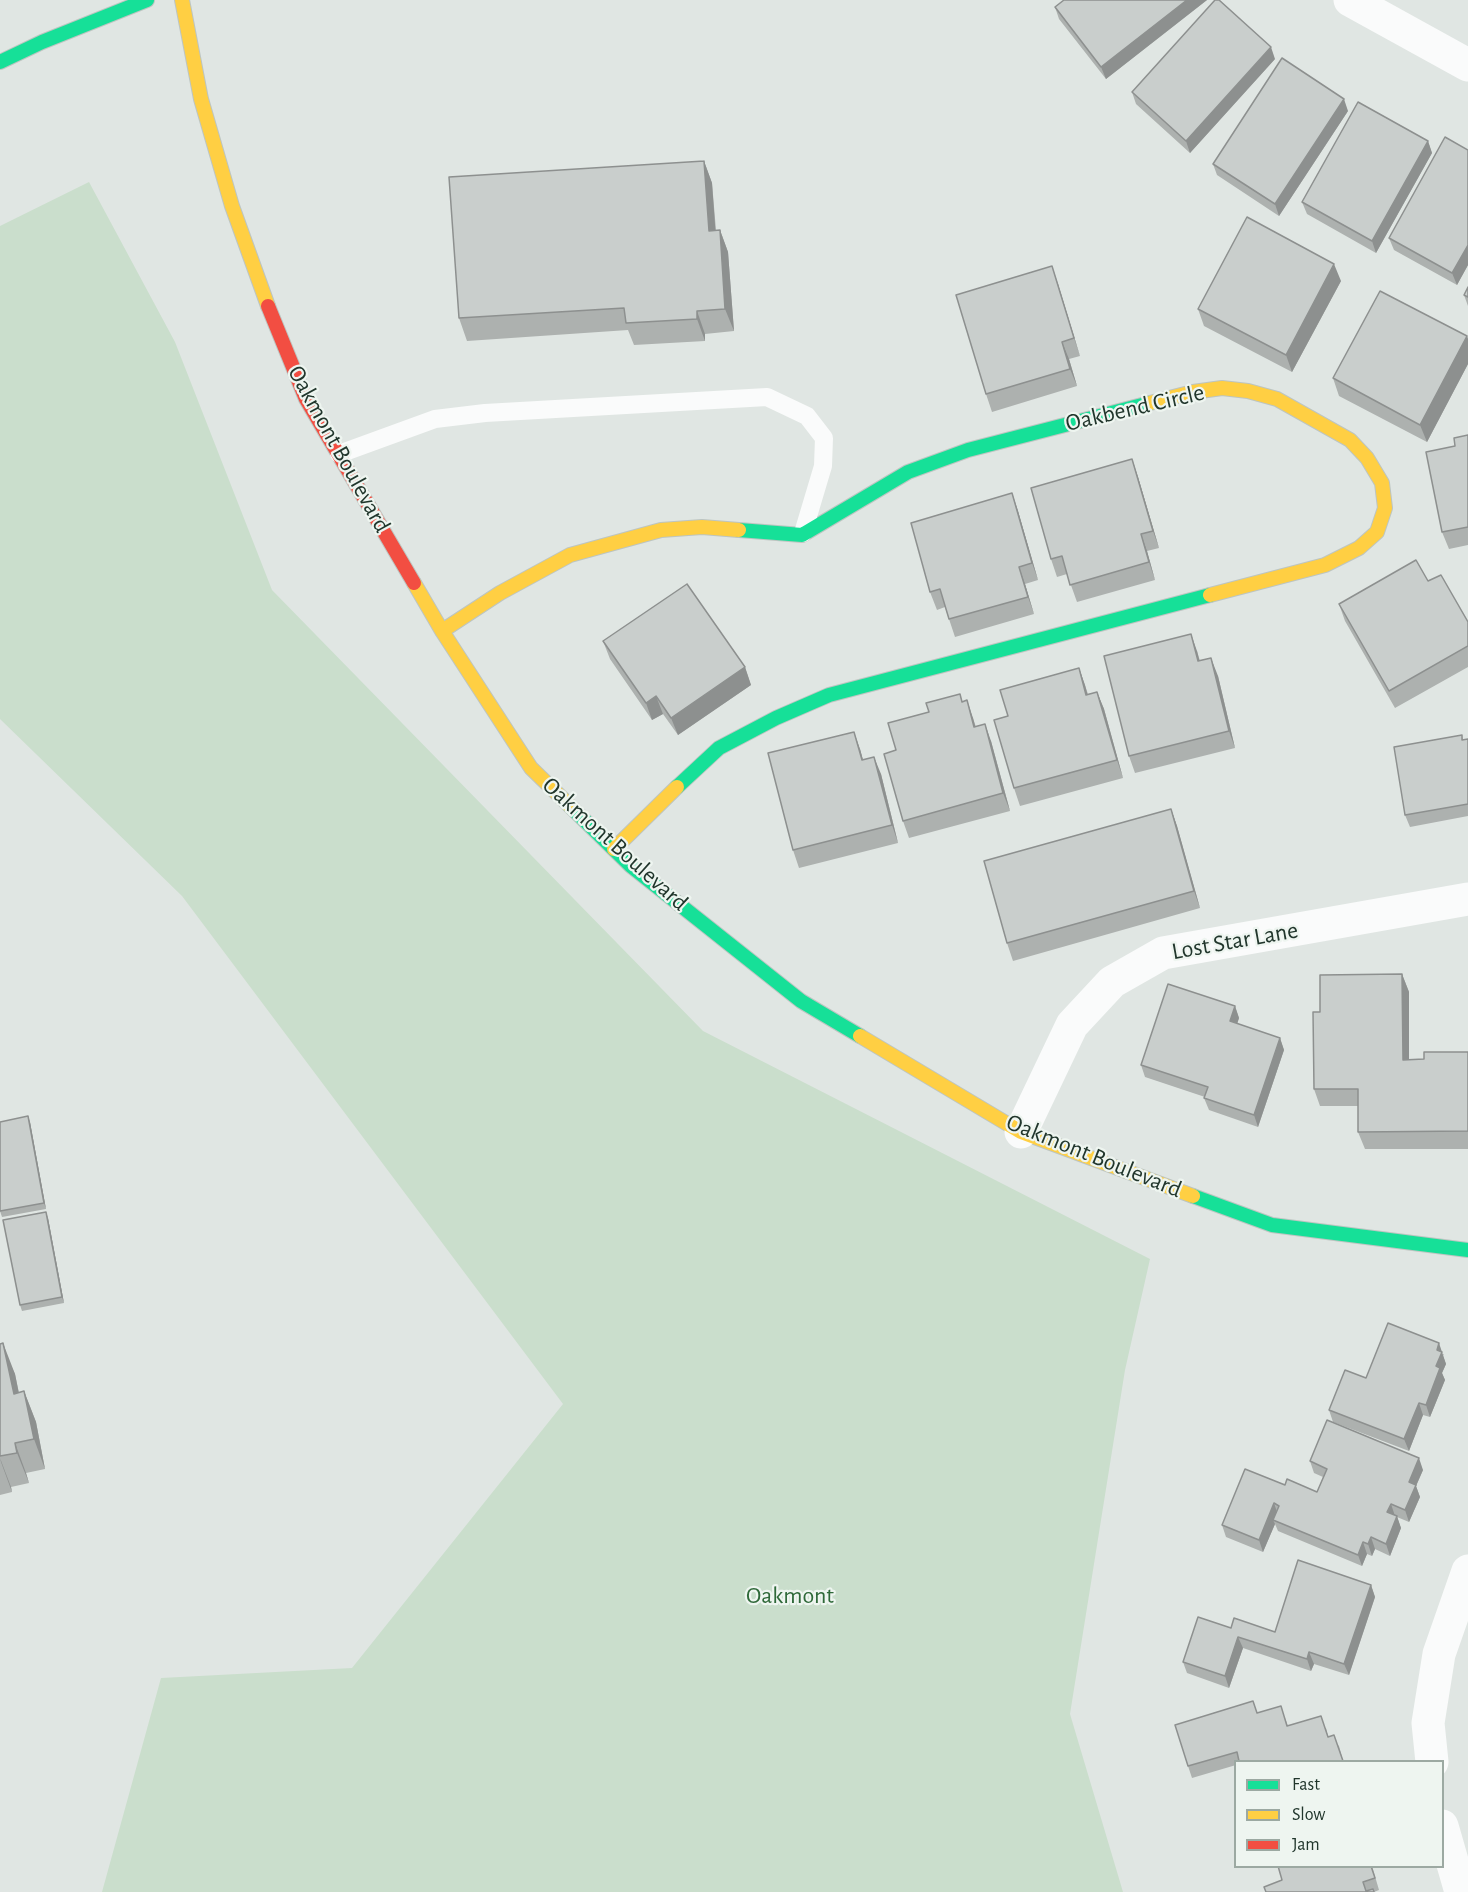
<!DOCTYPE html>
<html>
<head>
<meta charset="utf-8">
<style>
  body { margin:0 }
  #map { position:relative; width:1468px; height:1892px; overflow:hidden; background:#e0e6e3; font-family:"Alegreya Sans",sans-serif }
  canvas { display:block }
  .legend { position:absolute; left:1234px; top:1760px; width:210px; height:108px; box-sizing:border-box; background:#eef5f0; border:2px solid #9ca9a2; margin:0; padding:8px 10px; list-style:none; font-size:18px; color:#21362c }
  .legend li { display:flex; align-items:center; gap:12px; height:30px }
  .legend b { width:30px; border:2px solid #9ca9a2 }
</style>
</head>
<body>
<div id="map">
<canvas width="1468" height="1892"></canvas>
<ul class="legend">
<li><b style="height:8px;background:#16e098"></b>Fast</li>
<li><b style="height:8px;background:#ffcf43"></b>Slow</li>
<li><b style="height:8px;background:#f24e42"></b>Jam</li>
</ul>
</div>
<script>
const g = document.querySelector('canvas').getContext('2d');
g.lineJoin = 'round';
function fill(path, color) { g.fillStyle = color; g.fill(path, 'evenodd'); }
const toPath = rows => new Path2D(rows.map(r => 'M' + r).join(''));
function trace(path, color, width, dash) { g.strokeStyle = color; g.lineWidth = width; g.lineCap = dash ? 'butt' : 'round'; g.setLineDash(dash || []); g.stroke(path); }
function drawText(font, color, halo, rows, align = 'center') {
  g.font = font + ' "Alegreya Sans",sans-serif'; g.lineWidth = 4.5; g.setLineDash([]); g.textBaseline = 'middle'; g.strokeStyle = halo; g.fillStyle = color; for (const [text, x, y, turn = 0] of rows) {
    g.save(); g.translate(x, y); g.rotate((+turn || 0) * Math.PI / 180); g.textAlign = isNaN(turn) ? turn : align; if (halo) g.strokeText(text, 0, 0); g.fillText(text, 0, 0); g.restore();
  }
}
fill(toPath([
  [89,182,175,342,272,590,703,1031,1150,1259,1125,1370,1070,1714,1123,1892,102,1892,161,1678,352,1668,563,1404,182,896,0,719,0,226]
]), '#cadecc');
const fast = toPath([
  [0,62,42,42,147,0],
  [739,530,802,535,908,472,968,450,1150,403],
  [677,787,719,748,776,718,829,695,1210,595],
  [570,806,631,866,801,1001,860,1036],
  [1193,1196,1272,1225,1468,1250]
]);
const slow = toPath([
  [182,0,201,99,232,206,268,306],
  [1150,403,1193,392,1222,388,1248,391,1277,399,1350,440,1367,458,1382,483,1385,508,1377,532,1359,548,1325,565,1210,595],
  [414,583,442,631,531,768,570,806],
  [442,631,500,593,570,555,661,530,702,527,739,530],
  [614,849,677,787],
  [860,1036,1021,1132,1193,1196]
]);
const jam = toPath([
  [268,306,306,399,414,583]
]);
trace(fast, '#bdc5c1', 16);
trace(slow, '#bdc5c1', 16);
trace(jam, '#bdc5c1', 16);
trace(toPath([
  [339,454,435,419,485,413,767,397,807,416,824,438,823,466,803,533]
]), '#fafbfb', 18);
trace(toPath([
  [1350,0,1468,65],
  [1021,1132,1072,1025,1112,982,1163,953,1468,899],
  [1432,1762,1428,1723,1439,1654,1468,1571],
  [1442,1826,1461,1892]
]), '#fafbfb', 33);
trace(fast, '#16e098', 14);
trace(slow, '#ffcf43', 14);
trace(jam, '#f24e42', 14);
fill(toPath([
  [1064,0,1207,0,1106,79,1059,19,1055,7],
  [1275,59,1190,153,1136,104,1132,92],
  [1348,111,1279,216,1217,175,1213,164],
  [1428,141,1432,153,1376,253,1307,214,1302,202],
  [1468,150,1468,265,1457,285,1394,250,1389,238],
  [704,161,712,183,716,230,720,230,728,252,734,331,705,334,705,341,634,345,628,330,467,341,459,318],
  [1341,281,1292,372,1204,326,1198,309],
  [1058,284,1080,356,1069,359,1077,386,992,412,986,394],
  [1468,287,1468,306,1464,295],
  [1467,336,1468,339,1468,364,1427,442,1339,396,1333,378],
  [1468,435,1468,545,1449,549,1442,532,1455,446],
  [1132,459,1138,477,1159,548,1147,551,1155,580,1077,602,1067,574,1057,577,1051,559],
  [1012,493,1018,511,1038,580,1025,584,1034,614,955,637,945,607,937,610,930,592],
  [1339,604,1468,622,1468,667,1395,708,1345,621],
  [603,641,745,667,751,685,678,735,663,714,652,720,610,659],
  [1197,651,1200,661,1218,676,1235,748,1135,773,1129,756],
  [1079,668,1088,694,1097,692,1104,709,1123,778,1020,806,1014,788,1008,716],
  [960,694,962,702,973,718,976,727,991,741,1010,811,909,838,903,821,896,750],
  [1462,735,1463,740,1468,739,1468,816,1410,827,1405,815],
  [860,749,863,760,881,774,898,843,799,868,793,850],
  [1171,809,1177,826,1200,908,1013,961,1007,943],
  [1402,974,1409,992,1409,1059,1424,1059,1468,1052,1468,1149,1365,1149,1358,1132,1358,1106,1320,1106,1314,1089,1320,1012],
  [1235,1006,1239,1018,1237,1024,1280,1038,1284,1050,1258,1127,1209,1110,1204,1098,1205,1097,1145,1077,1141,1065],
  [30,1122,46,1209,2,1217,0,1211],
  [48,1218,64,1303,22,1311,20,1305],
  [0,1344,15,1374,19,1393,24,1391,36,1422,45,1469,26,1473,29,1483,11,1487,12,1492,0,1495],
  [1444,1354,1443,1356,1446,1364,1442,1373,1445,1380,1430,1417,1423,1415,1409,1451,1333,1422,1329,1410,1366,1378],
  [1310,1461,1423,1470,1416,1486,1420,1497,1409,1522,1397,1517,1401,1528,1390,1556,1375,1549,1372,1556,1367,1554,1362,1566,1278,1531,1275,1524,1263,1552,1226,1537,1222,1525,1285,1485,1317,1492,1323,1477,1314,1473],
  [1371,1585,1375,1597,1349,1675,1314,1664,1311,1671,1243,1648,1229,1688,1187,1673,1183,1662,1231,1628,1275,1632],
  [1258,1713,1285,1718,1288,1726,1326,1728,1328,1737,1339,1746,1343,1761,1236,1761,1236,1765,1192,1778,1188,1766],
  [1372,1866,1379,1890,1374,1892,1266,1892]
]), '#adb1af');
fill(toPath([
  [1187,0,1207,0,1106,79,1101,67],
  [1271,47,1275,59,1190,153,1186,141],
  [1344,99,1348,111,1279,216,1275,204],
  [1428,141,1432,153,1376,253,1372,241],
  [704,161,712,183,717,253,709,231],
  [720,230,728,252,734,331,725,309],
  [1468,245,1468,265,1457,285,1452,273],
  [1334,264,1341,281,1292,372,1286,355],
  [1052,266,1058,284,1080,356,1074,338],
  [697,311,705,334,705,341,697,319],
  [1467,336,1468,339,1468,364,1427,442,1420,425],
  [1062,342,1069,359,1077,386,1070,369],
  [1132,459,1138,477,1159,548,1153,531],
  [1012,493,1018,511,1038,580,1032,563],
  [1141,534,1147,551,1155,580,1149,562],
  [1019,567,1025,584,1034,614,1028,597],
  [1191,634,1197,651,1204,679,1198,661],
  [1211,658,1218,676,1235,748,1229,731],
  [745,667,751,685,678,735,671,718],
  [1079,668,1085,685,1092,712,1086,695],
  [1097,692,1104,709,1123,778,1117,760],
  [656,696,663,714,652,720,646,703],
  [967,700,973,718,980,745,974,727],
  [985,724,991,741,1010,811,1003,793],
  [854,732,860,749,868,778,862,760],
  [874,757,881,774,898,843,892,825],
  [1171,809,1177,826,1200,908,1194,891],
  [1402,974,1409,992,1409,1077,1403,1060],
  [1235,1006,1239,1018,1234,1033,1230,1021],
  [1280,1038,1284,1050,1258,1127,1254,1115],
  [28,1116,30,1122,46,1209,44,1203],
  [46,1212,48,1218,64,1303,62,1297],
  [3,1343,15,1374,25,1424,14,1394],
  [1439,1343,1446,1364,1442,1373,1445,1380,1430,1417,1426,1405,1436,1366,1437,1350],
  [24,1391,36,1422,45,1469,34,1439],
  [1419,1403,1423,1415,1409,1451,1404,1439],
  [15,1443,26,1473,29,1483,17,1453],
  [0,1458,11,1487,12,1492,1,1462],
  [1419,1458,1423,1470,1416,1486,1420,1497,1409,1522,1405,1510,1409,1482],
  [1274,1503,1278,1515,1273,1520,1275,1524,1263,1552,1259,1540],
  [1391,1504,1395,1516,1387,1512],
  [1397,1516,1401,1528,1390,1556,1386,1544],
  [1371,1537,1375,1549,1372,1556,1368,1544],
  [1363,1542,1367,1554,1362,1566,1358,1555],
  [1371,1585,1375,1597,1349,1675,1344,1664],
  [1238,1637,1243,1648,1229,1688,1225,1676],
  [1309,1652,1314,1664,1311,1671,1307,1659]
]), '#8d908f');
const building = toPath([
  [1064,0,1187,0,1101,67,1055,7,1064,0],
  [1215,0,1219,0,1271,47,1186,141,1132,92,1215,0],
  [1282,58,1344,99,1275,204,1213,164,1282,58],
  [1358,102,1428,141,1372,241,1302,202,1358,102],
  [1445,137,1468,150,1468,245,1452,273,1389,238,1445,137],
  [704,161,709,231,720,230,725,309,697,311,697,319,626,323,624,308,459,318,449,177,704,161],
  [1247,217,1334,264,1286,355,1198,309,1247,217],
  [1052,266,1074,338,1062,342,1070,369,986,394,956,295,1052,266],
  [1468,287,1468,297,1464,295,1468,287],
  [1380,291,1467,336,1420,425,1333,378,1380,291],
  [1468,435,1468,527,1442,532,1426,452,1455,446,1454,438,1468,435],
  [1132,459,1153,531,1141,534,1149,562,1070,585,1062,556,1051,559,1031,488,1132,459],
  [1012,493,1032,563,1019,567,1028,597,949,619,940,589,930,592,911,523,1012,493],
  [1416,560,1428,581,1441,575,1468,622,1468,646,1389,691,1339,604,1416,560],
  [687,584,745,667,671,718,656,696,646,703,603,641,687,584],
  [1191,634,1198,661,1211,658,1229,731,1129,756,1104,656,1191,634],
  [1079,668,1086,695,1097,692,1117,760,1014,788,994,720,1008,716,1000,690,1079,668],
  [960,694,962,702,967,700,974,727,985,724,1003,793,903,821,884,754,896,750,888,723,929,712,926,703,960,694],
  [854,732,862,760,874,757,892,825,793,850,768,753,854,732],
  [1462,735,1462,740,1468,739,1468,804,1405,815,1394,747,1462,735],
  [1171,809,1194,891,1007,943,984,861,1171,809],
  [1402,974,1403,1060,1424,1059,1424,1052,1468,1052,1468,1131,1358,1132,1358,1089,1314,1089,1313,1012,1320,1012,1320,975,1402,974],
  [1168,984,1235,1006,1230,1021,1280,1038,1254,1115,1204,1098,1208,1087,1141,1065,1168,984],
  [28,1116,44,1203,0,1211,0,1122,28,1116],
  [46,1212,62,1297,20,1305,3,1220,46,1212],
  [1388,1323,1439,1343,1437,1350,1442,1352,1436,1366,1440,1368,1426,1405,1419,1403,1404,1439,1329,1410,1345,1370,1366,1378,1388,1323],
  [3,1343,14,1394,24,1391,34,1439,15,1443,17,1453,0,1456,0,1344,3,1343],
  [1327,1420,1419,1458,1409,1482,1416,1485,1405,1510,1391,1504,1387,1512,1397,1516,1386,1544,1371,1537,1368,1544,1363,1542,1358,1555,1273,1520,1279,1506,1274,1503,1259,1540,1222,1525,1245,1469,1285,1485,1287,1479,1317,1492,1327,1469,1310,1461,1327,1420],
  [1298,1560,1371,1585,1344,1664,1309,1652,1307,1659,1238,1637,1225,1676,1183,1662,1198,1617,1231,1628,1234,1618,1275,1632,1298,1560],
  [1253,1701,1257,1713,1281,1706,1287,1726,1321,1716,1328,1737,1334,1735,1343,1761,1239,1761,1237,1752,1188,1766,1175,1725,1253,1701],
  [1278,1866,1371,1866,1375,1878,1363,1882,1366,1891,1373,1889,1374,1892,1266,1892,1264,1887,1282,1880,1278,1866]
]);
fill(building, '#c9cecc');
trace(building, '#8d908f', 1.5);
drawText('24px', '#21362c', '#eef5f0', [
  ["Oakbend Circle",1135,408,-13],
  ["Oakmont Boulevard",339,449,61],
  ["Oakmont Boulevard",615,844,42],
  ["Lost Star Lane",1235,941,-10],
  ["Oakmont Boulevard",1094,1156,22]
]);
drawText('24px', '#2f6939', '#eef5f0', [
  ["Oakmont",790,1596]
]);
</script>
</body>
</html>
